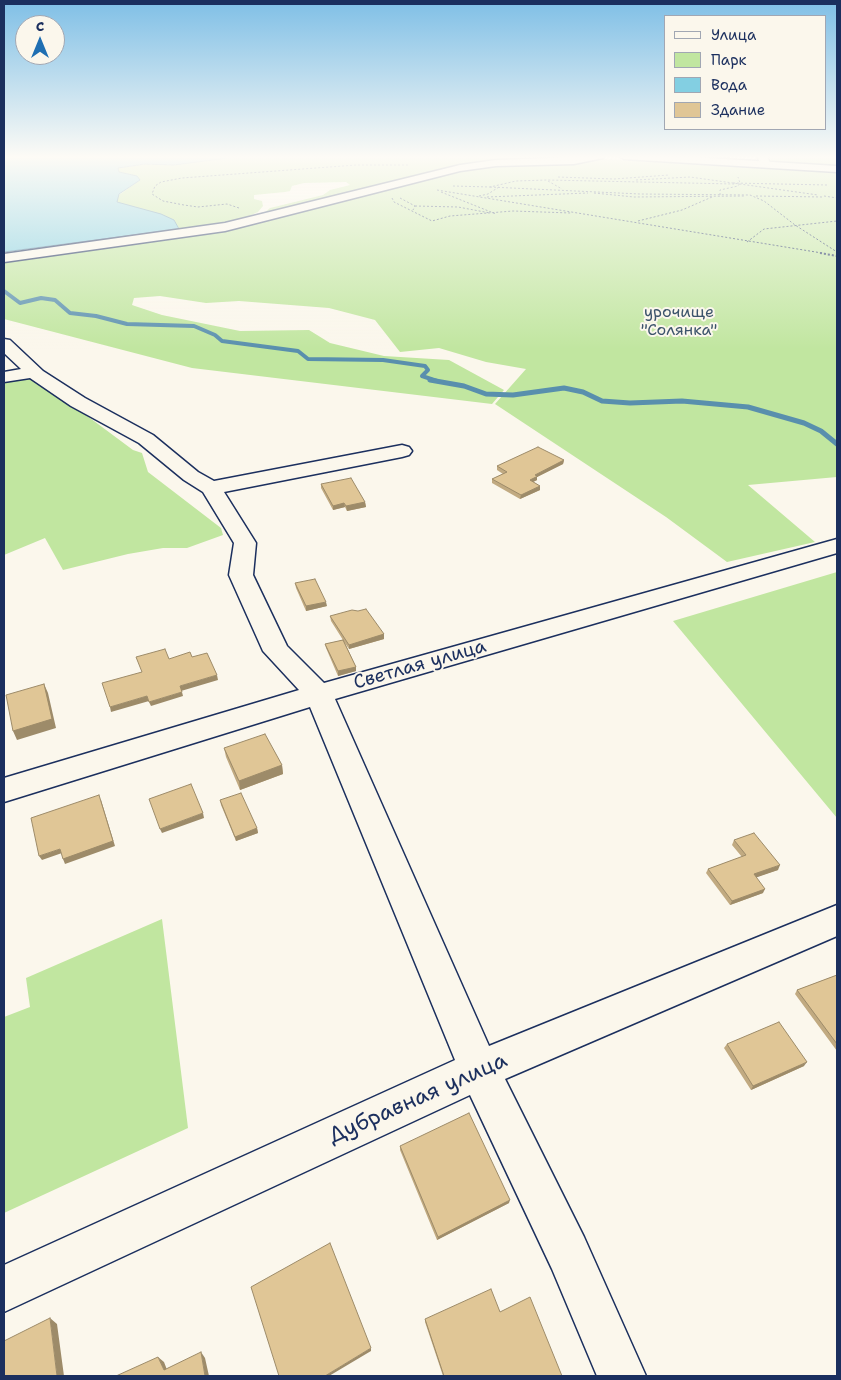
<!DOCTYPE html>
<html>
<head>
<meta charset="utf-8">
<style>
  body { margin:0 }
  #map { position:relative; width:841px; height:1380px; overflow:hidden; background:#fbf7ec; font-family:"Shantell Sans",sans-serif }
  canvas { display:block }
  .frame { position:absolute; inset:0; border:5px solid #1b2f5e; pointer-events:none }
  .legend { position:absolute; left:664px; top:15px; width:162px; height:115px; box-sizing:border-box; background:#fbf7ec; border:1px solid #a1a7b3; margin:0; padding:6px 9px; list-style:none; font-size:15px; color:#1b2f5e }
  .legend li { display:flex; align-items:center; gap:10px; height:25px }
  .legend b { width:25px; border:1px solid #a1a7b3 }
  .north { position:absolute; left:15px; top:15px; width:50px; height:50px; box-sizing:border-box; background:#fbf7ec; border:1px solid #a1a7b3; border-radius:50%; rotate:0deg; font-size:14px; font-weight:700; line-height:20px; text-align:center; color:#1b2f5e }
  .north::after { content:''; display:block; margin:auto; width:18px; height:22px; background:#1f6fb2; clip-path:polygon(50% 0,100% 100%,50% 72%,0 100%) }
</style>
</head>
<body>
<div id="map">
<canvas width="841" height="1380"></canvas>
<div class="frame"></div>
<ul class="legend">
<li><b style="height:6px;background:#fbf7ec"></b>Улица</li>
<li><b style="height:14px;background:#c1e6a0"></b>Парк</li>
<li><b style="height:14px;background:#83cfe2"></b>Вода</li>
<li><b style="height:14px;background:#e0c696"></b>Здание</li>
</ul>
<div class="north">С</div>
</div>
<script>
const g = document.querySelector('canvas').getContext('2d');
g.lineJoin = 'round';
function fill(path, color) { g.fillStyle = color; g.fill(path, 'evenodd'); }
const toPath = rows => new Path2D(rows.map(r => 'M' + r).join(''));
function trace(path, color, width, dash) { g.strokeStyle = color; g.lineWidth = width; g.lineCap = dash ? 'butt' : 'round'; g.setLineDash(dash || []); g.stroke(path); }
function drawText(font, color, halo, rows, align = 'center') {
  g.font = font + ' "Shantell Sans",sans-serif'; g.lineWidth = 4; g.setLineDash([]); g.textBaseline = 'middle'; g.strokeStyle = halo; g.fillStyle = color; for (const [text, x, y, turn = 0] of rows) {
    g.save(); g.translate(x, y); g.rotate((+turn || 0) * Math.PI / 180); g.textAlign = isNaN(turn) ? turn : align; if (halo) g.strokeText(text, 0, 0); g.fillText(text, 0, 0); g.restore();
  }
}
fill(toPath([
  [242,156,554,156,837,173,837,477,748,485,815,542,727,562,666,517,495,404,526,369,486,362,439,348,400,352,375,320,329,308,239,301,206,303,160,296,134,298,132,305,162,315,240,331,309,330,330,343,384,356,449,360,504,390,492,404,192,368,4,319,4,263,181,238,249,225,268,214,264,213,270,208,323,195,330,190,350,185,346,182,304,183,292,186,290,191,285,192,254,195,254,199,262,201,263,206,258,212,245,218,216,225,179,229,174,220,116,202,119,195,140,180,137,176,119,172,118,168,145,164,174,165],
  [769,156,837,156,837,166,784,163,772,161],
  [32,375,133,450,142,453,148,472,221,528,223,535,187,548,163,548,128,554,63,570,45,538,4,555,4,381],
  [837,572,837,818,673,621],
  [162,919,188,1128,4,1213,4,1017,30,1007,26,978]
]), '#c1e6a0');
const water = toPath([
  [4,156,242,156,174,165,145,164,118,168,119,172,137,176,140,180,119,194,117,202,161,214,174,220,179,229,4,252,4,156]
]);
fill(water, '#83cfe2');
trace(water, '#598fad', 1);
trace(toPath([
  [4,291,20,303,41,298,55,300,70,313,96,316,127,324,194,326,215,335,222,341,298,351,308,359,383,360,425,366,428,370,422,376,437,381]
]), '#598fad', 4);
trace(toPath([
  [430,380,464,386,486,394,513,395,564,388,583,392,602,401,630,403,682,401,748,407,804,423,821,431,837,444]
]), '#598fad', 5);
const minor = toPath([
  [604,156,603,158,574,164,496,166,460,171,225,231,4,262,4,254,225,223,460,165,496,160,604,156],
  [757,156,767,156,771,165,770,167,762,167,757,156],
  [4,339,10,340,43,371,85,398,153,435,198,472,214,481,402,445,409,447,412,451,409,455,402,457,224,492,256,543,253,575,287,646,324,683,837,539,837,553,335,699,489,1046,837,905,837,936,505,1079,584,1237,646,1376,597,1376,552,1269,470,1095,4,1312,4,1265,455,1060,310,707,4,802,4,778,299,690,263,651,229,575,234,543,203,492,184,480,139,443,71,406,30,378,4,382,4,372,21,369,4,353,4,339]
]);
const major = toPath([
  [619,156,676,156,837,166,837,172,624,159,619,156]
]);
trace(minor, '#1b2f5e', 3);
trace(major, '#1b2f5e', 3);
trace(toPath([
  [558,177,614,179,669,175],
  [636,180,690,177,818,195],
  [548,181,562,189],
  [733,183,827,185],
  [453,186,490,187,516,181,547,180,734,184],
  [490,187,640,194,750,195,764,201,795,225,837,252],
  [437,190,828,254],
  [441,192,496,214],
  [594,193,634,197,745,196],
  [720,195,720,190,738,186,740,183,738,177],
  [479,196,488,194,499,187],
  [756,196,824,197],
  [824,196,837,198],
  [487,197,588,193],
  [392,198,394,202,432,221,450,216,513,211,571,213],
  [400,198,415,206,413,210],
  [415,206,458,207,490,213],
  [239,208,227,204,198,207,184,205,163,201,152,194,155,186,161,182,182,178,356,165,409,165],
  [638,221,682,210,712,197],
  [747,242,764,229,837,221]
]), '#1b2f5e', 1, [2, 2]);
trace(toPath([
  [820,253,837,256]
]), '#1b2f5e', 2, [2, 2]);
fill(minor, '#fbf7ec');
fill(major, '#fbf7ec');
fill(toPath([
  [564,460,563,464,537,477,537,480,533,482,540,486,540,490,520,499,492,483,492,479,503,474,497,470,497,466],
  [321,484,365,502,366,507,347,511,345,507,333,510,321,488],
  [295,583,327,606,306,611,296,588],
  [330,616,384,634,384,639,349,649,345,643,356,667,356,671,338,676,326,648,325,644,343,640,331,621],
  [224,748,282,765,283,774,240,790,226,757],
  [220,800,257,828,258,833,236,841,221,805],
  [734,840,778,870,756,877,763,893,730,905,706,873,708,869,742,857,732,845],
  [837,975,837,1051,795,994,797,990],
  [727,1044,804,1066,751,1090,724,1048],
  [400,1146,509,1203,437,1240,400,1150],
  [500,1312,562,1376,443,1376,425,1322,425,1319]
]), '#c1aa81');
fill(toPath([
  [564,460,563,464,537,477,537,480,529,484,530,480,535,475],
  [540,486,540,490,520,499,521,495],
  [365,502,366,507,347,511,346,506],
  [344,503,345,507,333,510,333,506],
  [326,602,327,606,306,611,306,606],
  [384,634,384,639,349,649,349,645],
  [356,667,356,671,338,676,338,671],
  [217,675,218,680,181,691,180,686],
  [44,684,48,693,56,728,17,740,13,731],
  [182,692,183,696,151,706,149,702],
  [147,696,149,701,111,712,110,707],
  [282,765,283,774,240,790,239,781],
  [101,800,115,846,65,864,63,859],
  [203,813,204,818,162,833,160,829],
  [257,828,258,833,236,841,235,837],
  [60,849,62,853,42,860,39,856],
  [780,865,778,870,752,879,754,874],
  [765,889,763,893,730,905,732,901],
  [807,1062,804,1066,751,1090,753,1086],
  [510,1200,509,1203,437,1240,438,1237],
  [50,1318,57,1324,64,1376,57,1376],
  [371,1348,371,1351,329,1376,325,1376],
  [201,1352,205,1358,209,1376,205,1376],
  [158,1357,164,1362,169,1375,164,1370]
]), '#9d8b69');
const building = toPath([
  [538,447,564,460,535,475,538,476,530,480,540,486,521,495,492,479,507,472,497,466,538,447],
  [351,478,365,502,346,506,344,503,333,506,321,484,351,478],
  [315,579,326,602,306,606,295,583,315,579],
  [366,609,384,634,349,645,330,616,352,610,358,611,366,609],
  [343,640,356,667,338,671,325,644,343,640],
  [165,649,169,659,190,652,192,657,207,653,217,675,180,686,182,692,149,702,147,696,110,707,102,683,142,672,136,657,165,649],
  [44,684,52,719,13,731,6,695,44,684],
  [265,734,282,765,239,781,224,748,265,734],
  [191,784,203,813,160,829,149,799,191,784],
  [241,793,257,828,235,837,220,800,241,793],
  [99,795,113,841,63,859,60,849,39,856,31,818,99,795],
  [754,833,780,865,754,874,765,889,732,901,708,869,746,855,734,840,754,833],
  [837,975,837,1044,797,990,837,975],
  [779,1022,807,1062,753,1086,727,1044,779,1022],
  [469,1113,510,1200,438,1237,400,1146,469,1113],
  [330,1243,371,1348,325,1376,279,1376,251,1287,330,1243],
  [491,1289,500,1312,530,1297,562,1376,444,1376,425,1319,491,1289],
  [50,1318,57,1376,4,1376,4,1341,50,1318],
  [201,1352,205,1376,116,1376,158,1357,164,1370,201,1352]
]);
fill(building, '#e0c696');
trace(building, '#9d8b69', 1);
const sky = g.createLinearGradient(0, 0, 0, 349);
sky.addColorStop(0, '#7fbfe6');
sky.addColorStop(0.45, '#fdfbf6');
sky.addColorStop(1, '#fdfbf600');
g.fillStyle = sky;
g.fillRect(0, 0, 841, 349);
drawText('16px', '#3c546b', '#fbf7ec', [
  ["урочище",679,313],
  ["\"Солянка\"",679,331]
]);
drawText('19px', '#1b2f5e', '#fbf7ec', [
  ["Светлая улица",420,665,-16]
]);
drawText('22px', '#1b2f5e', '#fbf7ec', [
  ["Дубравная улица",418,1099,-24]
]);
</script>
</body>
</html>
